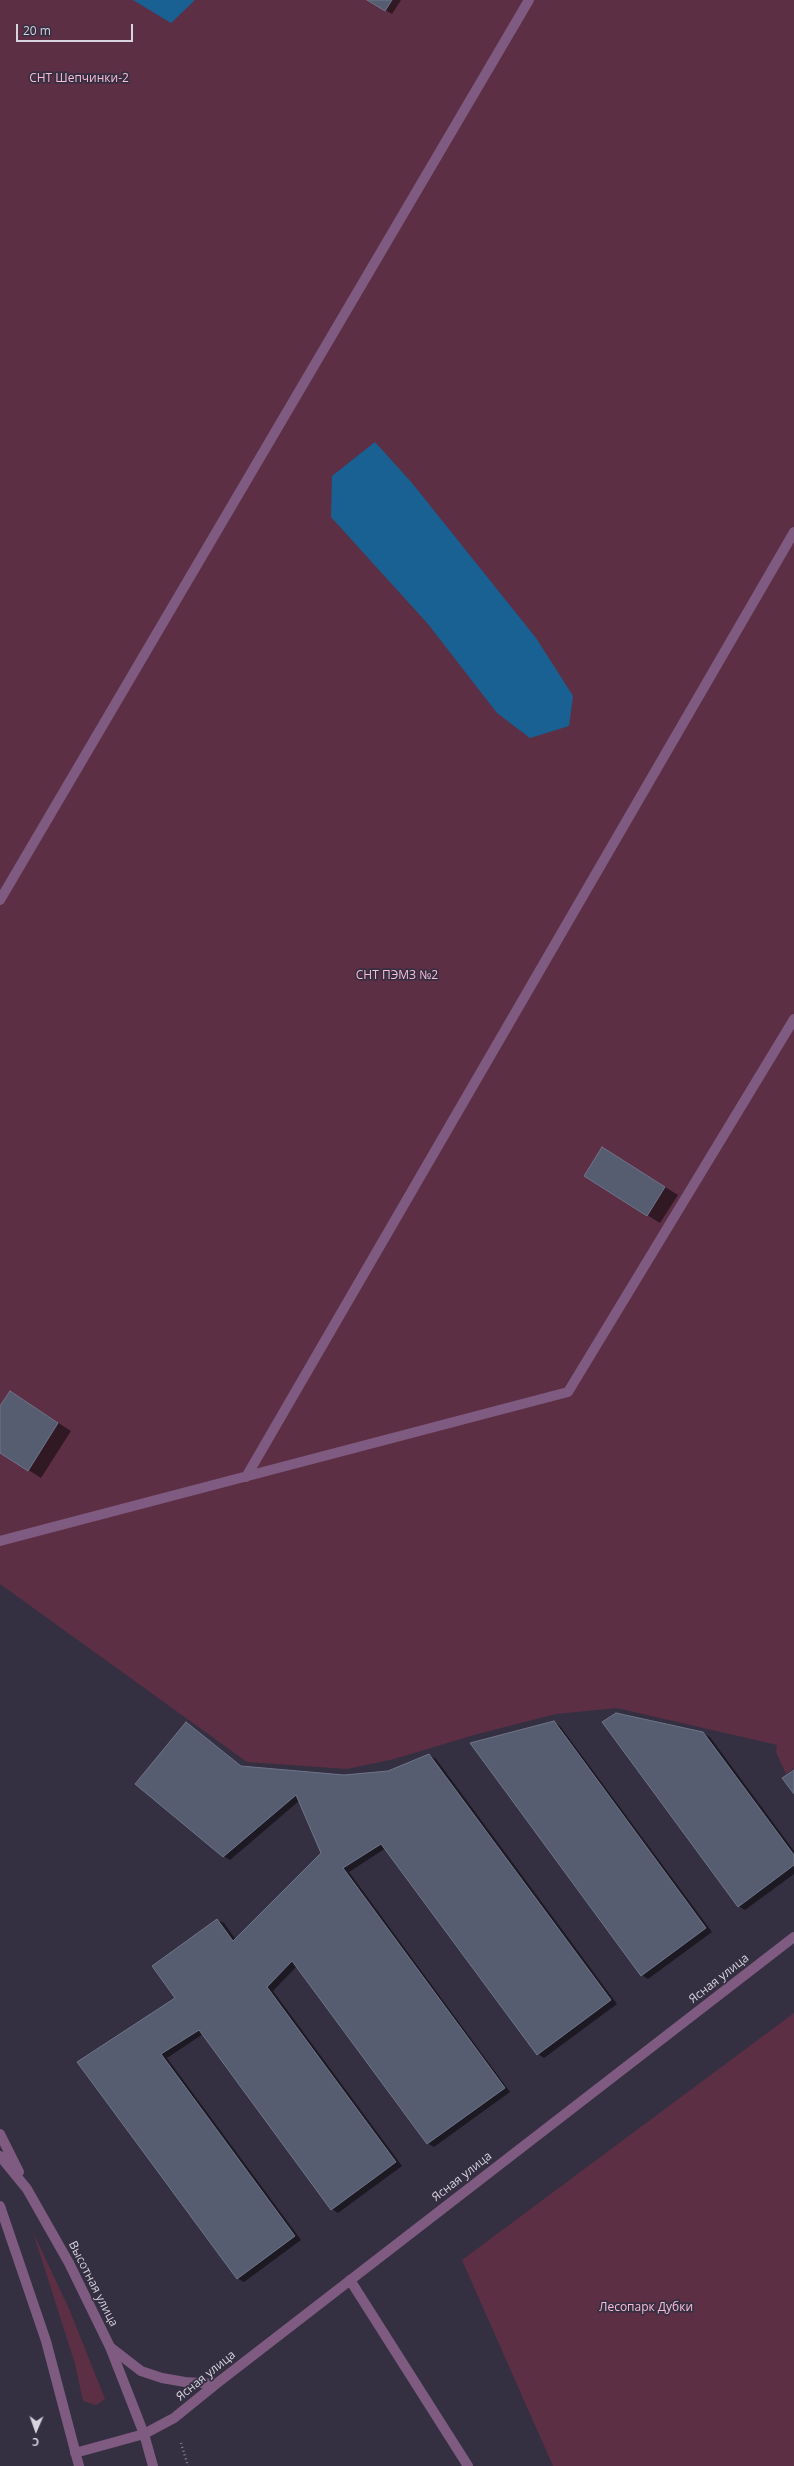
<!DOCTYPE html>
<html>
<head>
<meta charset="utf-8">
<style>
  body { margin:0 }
  #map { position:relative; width:794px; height:2466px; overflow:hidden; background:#352f42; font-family:"Open Sans",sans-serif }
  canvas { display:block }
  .north { position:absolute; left:16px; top:2410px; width:40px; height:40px; -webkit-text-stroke:3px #352f42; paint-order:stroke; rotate:182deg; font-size:11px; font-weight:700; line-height:16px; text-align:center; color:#d7d3df }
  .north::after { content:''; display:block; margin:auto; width:14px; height:18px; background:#d7d3df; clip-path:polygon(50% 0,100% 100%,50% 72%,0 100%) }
  .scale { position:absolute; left:16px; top:24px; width:117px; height:18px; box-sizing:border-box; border:2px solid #d7d3df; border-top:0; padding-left:5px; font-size:12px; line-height:14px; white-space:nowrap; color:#d7d3df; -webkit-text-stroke:3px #352f42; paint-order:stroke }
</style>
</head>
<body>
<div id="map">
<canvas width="794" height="2466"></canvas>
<div class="north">С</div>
<div class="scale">20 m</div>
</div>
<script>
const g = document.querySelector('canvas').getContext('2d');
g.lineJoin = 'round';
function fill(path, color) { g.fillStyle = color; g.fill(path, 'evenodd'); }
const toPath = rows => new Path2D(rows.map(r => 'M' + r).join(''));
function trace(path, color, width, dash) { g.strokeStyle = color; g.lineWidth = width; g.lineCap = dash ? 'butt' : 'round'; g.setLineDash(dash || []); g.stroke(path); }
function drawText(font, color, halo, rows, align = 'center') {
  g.font = font + ' "Open Sans",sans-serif'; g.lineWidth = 3.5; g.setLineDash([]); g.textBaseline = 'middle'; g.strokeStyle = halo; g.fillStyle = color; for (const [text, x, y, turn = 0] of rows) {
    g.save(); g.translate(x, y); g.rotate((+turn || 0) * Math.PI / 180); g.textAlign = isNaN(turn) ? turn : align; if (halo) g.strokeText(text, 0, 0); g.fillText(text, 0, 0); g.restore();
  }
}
fill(toPath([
  [0,0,794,0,794,1768,786,1774,776,1752,777,1745,617,1708,556,1714,474,1735,394,1759,347,1769,247,1762,0,1584],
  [794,2013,794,2466,553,2466,462,2260],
  [33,2232,70,2311,105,2399,96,2405,83,2401,75,2364]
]), '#5d2f45');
fill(toPath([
  [133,0,194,0,194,1,171,23],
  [375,442,412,483,536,638,573,696,569,726,530,738,497,713,428,624,331,517,332,476]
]), '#196093');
fill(toPath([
  [369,0,401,0,392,14],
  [615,1156,678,1195,660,1223,647,1215],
  [23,1400,71,1431,41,1478,0,1452,0,1408],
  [554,1722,560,1726,712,1932,648,1979,642,1975],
  [186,1723,243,1767,344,1776,388,1772,429,1755,436,1759,617,2004,544,2058,538,2054,386,1848,349,1872,510,2092,434,2147,427,2143,297,1966,273,1991,402,2166,338,2213,332,2209,203,2034,167,2058,301,2240,244,2282,237,2278,79,2063,177,1999,217,1920,224,1923,236,1940,322,1853,299,1801,230,1860,224,1856],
  [703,1733,710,1737,794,1851,794,1874,745,1910,738,1906]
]), '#0007');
const building = toPath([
  [367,0,392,0,385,11,367,0],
  [602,1147,665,1187,647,1216,584,1176,602,1147],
  [10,1391,58,1423,28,1471,0,1453,0,1406,10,1391],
  [616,1713,703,1732,794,1855,794,1865,738,1907,602,1722,616,1713],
  [554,1721,706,1928,641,1976,470,1743,554,1721],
  [186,1722,241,1766,344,1775,388,1771,429,1754,611,2000,537,2055,381,1844,343,1868,505,2088,427,2144,292,1961,267,1987,396,2162,331,2210,199,2030,161,2054,295,2236,237,2279,77,2062,175,1998,152,1966,217,1919,233,1941,321,1853,296,1795,223,1857,135,1784,186,1722],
  [794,1770,794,1794,782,1778,794,1770]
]);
fill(building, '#575d71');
trace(building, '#6f758a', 1);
trace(toPath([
  [181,2443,188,2466]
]), '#85808f', 2.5, [1, 3]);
trace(toPath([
  [0,900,529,0],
  [246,1477,794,532],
  [0,1541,568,1392,794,1019],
  [350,2280,468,2466]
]), '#7f5a81', 10);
trace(toPath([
  [110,2347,141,2371,162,2378,185,2382,216,2384],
  [144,2434,174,2418,216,2384,794,1937]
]), '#7f5a81', 10);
trace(toPath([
  [0,2134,19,2172],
  [0,2156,27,2189,69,2263,110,2347,144,2434,153,2466],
  [0,2206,46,2341,79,2466],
  [75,2453,144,2434]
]), '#7f5a81', 10);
drawText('12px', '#fcbcd8', '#352f42', [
  ["СНТ Шепчинки-2",79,79],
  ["СНТ ПЭМЗ №2",397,976],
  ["Лесопарк Дубки",646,2308]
]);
drawText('12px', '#d7d3df', '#352f42', [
  ["Ясная улица",719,1979,-38],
  ["Ясная улица",462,2177,-38],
  ["Высотная улица",93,2284,63],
  ["Ясная улица",206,2376,-39]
]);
</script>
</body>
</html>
